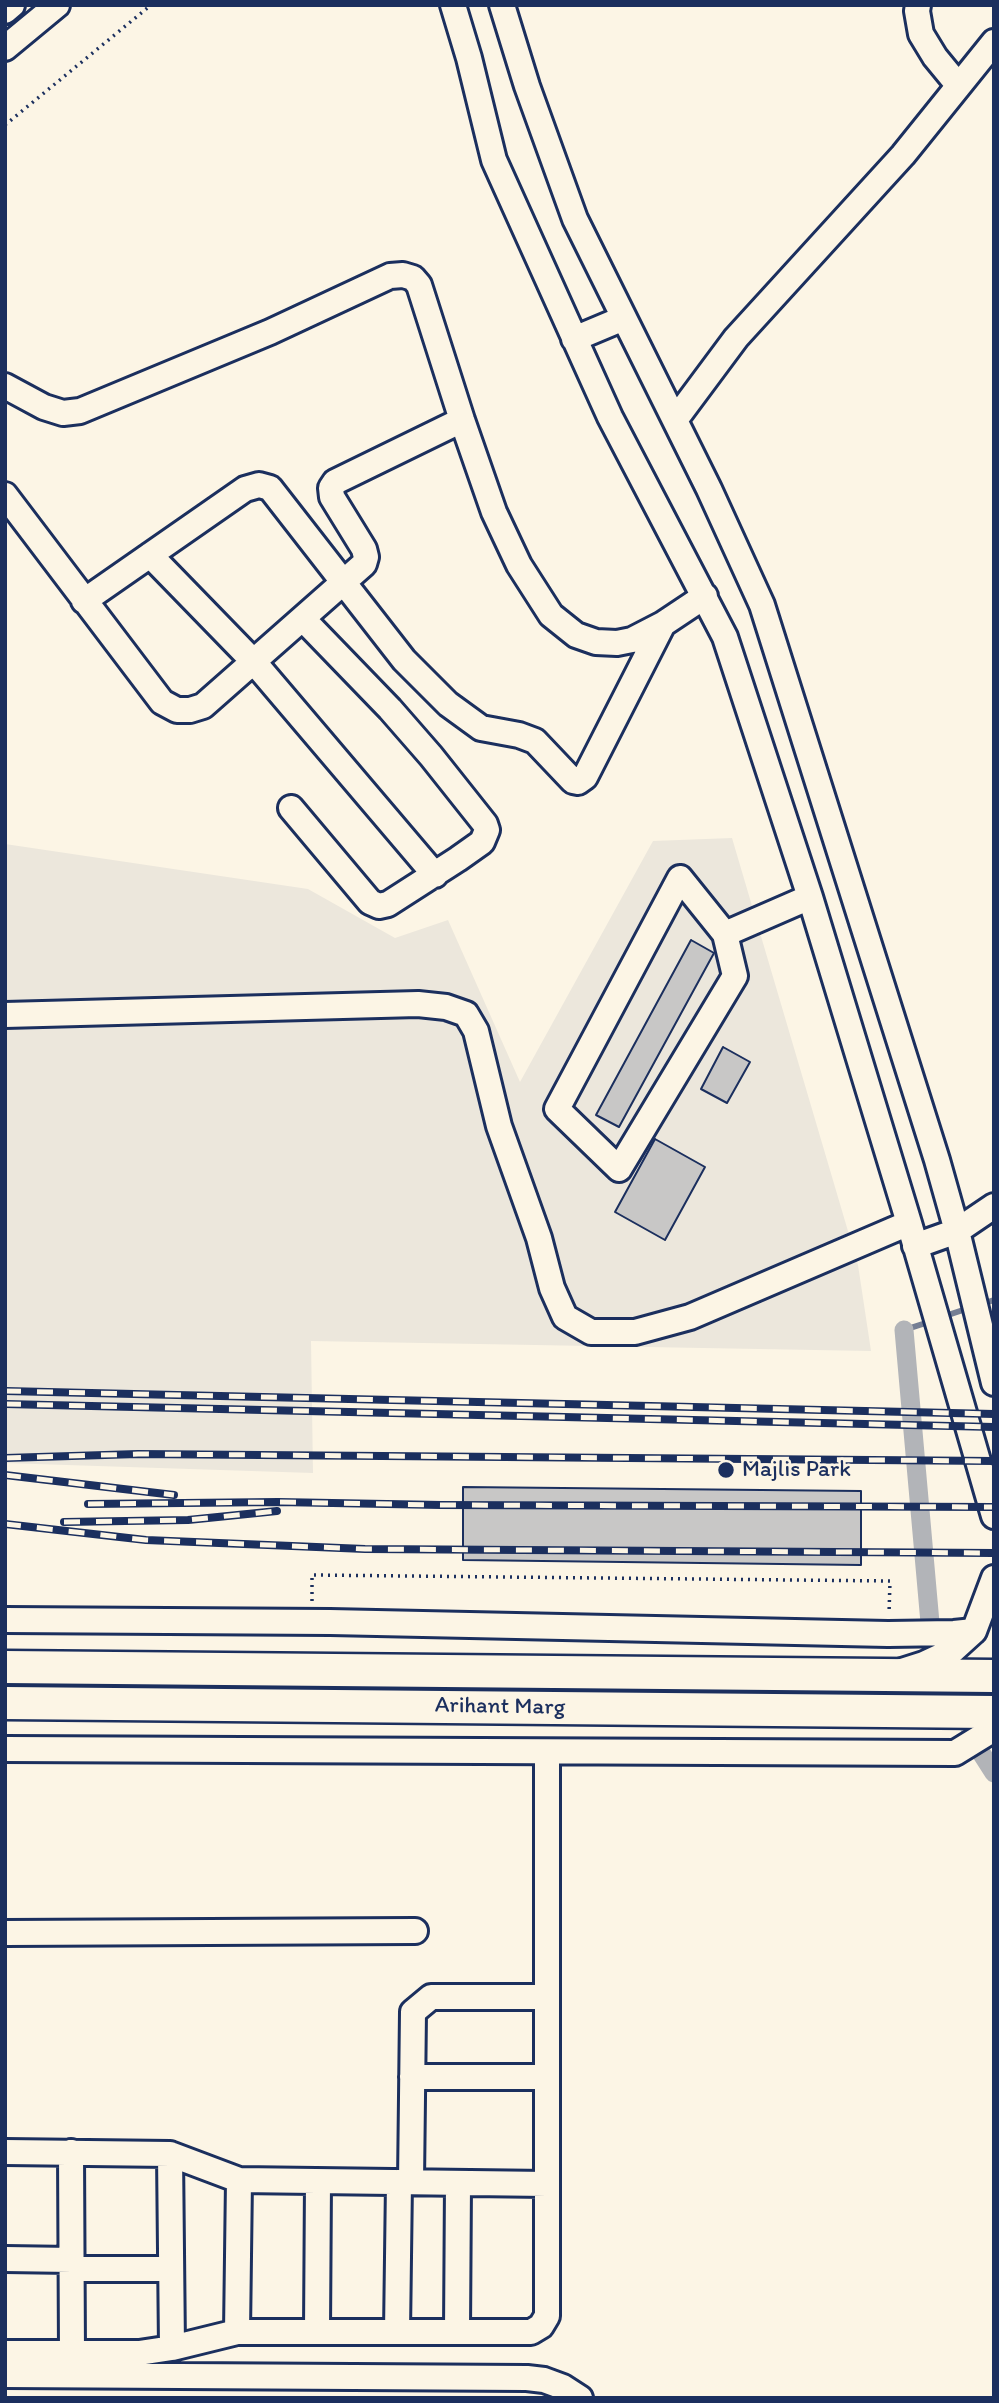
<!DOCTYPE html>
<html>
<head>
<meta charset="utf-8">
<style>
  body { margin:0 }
  #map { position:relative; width:999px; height:2403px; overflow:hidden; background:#fcf5e5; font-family:Itim,sans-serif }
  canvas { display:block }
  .frame { position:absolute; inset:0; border:7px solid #1b2f5e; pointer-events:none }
</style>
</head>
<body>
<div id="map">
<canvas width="999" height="2403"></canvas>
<div class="frame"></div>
</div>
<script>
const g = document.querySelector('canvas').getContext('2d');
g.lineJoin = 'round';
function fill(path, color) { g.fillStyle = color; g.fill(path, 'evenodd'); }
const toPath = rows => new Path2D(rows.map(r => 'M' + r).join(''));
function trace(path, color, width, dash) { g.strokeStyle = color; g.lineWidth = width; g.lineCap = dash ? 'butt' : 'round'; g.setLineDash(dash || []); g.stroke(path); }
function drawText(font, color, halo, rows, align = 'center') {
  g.font = font + ' Itim,sans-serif'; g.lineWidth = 5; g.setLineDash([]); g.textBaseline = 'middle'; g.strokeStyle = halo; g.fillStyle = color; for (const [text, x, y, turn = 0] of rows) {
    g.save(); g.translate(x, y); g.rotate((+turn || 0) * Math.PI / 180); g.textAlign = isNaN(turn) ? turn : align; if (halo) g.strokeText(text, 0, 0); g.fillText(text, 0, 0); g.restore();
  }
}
fill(toPath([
  [732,838,858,1265,871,1351,311,1341,313,1473,5,1463,5,844,308,889,395,938,448,920,520,1082,653,841]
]), '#ece7dc');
trace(toPath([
  [979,1305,994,1300],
  [942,1317,969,1308],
  [904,1330,932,1321]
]), '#767f94', 6);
trace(toPath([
  [904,1330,931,1634,978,1748,994,1773]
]), '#b2b4b8', 19);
const building = toPath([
  [691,940,714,953,619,1127,596,1115,691,940],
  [723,1047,750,1062,727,1103,701,1089,723,1047],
  [655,1139,705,1167,665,1240,615,1212,655,1139],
  [463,1487,861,1491,861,1565,463,1560,463,1487]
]);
fill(building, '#c8c7c6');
trace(building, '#1b2f5e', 2);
const minor = toPath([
  [453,5,469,58,494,160,610,417,725,637,810,897,909,1223,994,1516],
  [502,5,527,86,575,219,709,489,762,605,937,1160,957,1231,994,1383],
  [918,5,917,11,921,34,935,57,958,85],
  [5,11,12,5],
  [5,48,57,5],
  [574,339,624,318],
  [5,386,44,407,63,413,80,411,270,332,390,276,403,275,413,278,419,285,462,420,494,512,519,565,551,615,576,635,596,642,617,643,632,640,663,624,705,596],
  [675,420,736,338,903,155,994,42],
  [5,495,162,702,177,710,190,710,203,706,364,564,366,557,364,549,332,497,331,488,335,482,462,420],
  [150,555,254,662,435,875],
  [84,601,245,489,259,485,270,488,404,660,448,704,481,728,519,735,535,741,573,781,578,782,585,777,663,624],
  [291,808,370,902,379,906,388,904,458,859,482,842,487,830,485,824,431,756,390,709,303,619],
  [725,934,680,878,557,1109,619,1169,735,976,725,934,810,897],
  [5,1015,418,1004,446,1007,466,1014,476,1031,499,1126,539,1238,552,1288,565,1317,591,1332,635,1332,690,1317,909,1223],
  [915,1246,957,1231,994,1206],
  [5,1620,330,1622,888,1634,954,1633,974,1631,994,1578],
  [902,1671,924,1664,952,1651,974,1631],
  [5,1749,955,1753,994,1729],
  [5,1933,415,1931],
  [412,2077,546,2077],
  [5,2152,170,2154,239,2180,547,2184],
  [71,2152,72,2354],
  [170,2154,172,2348],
  [411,2182,413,2012,431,1997,546,1997],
  [5,2259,72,2260],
  [72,2269,171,2269],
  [317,2330,318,2182],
  [457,2331,458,2184],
  [237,2332,239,2180],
  [397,2332,399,2182],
  [5,2353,139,2353,172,2348,237,2332,531,2332,541,2326,547,2316,547,1752],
  [5,2375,527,2378,544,2380,563,2387,580,2398]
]);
const major = toPath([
  [5,1667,994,1676],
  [5,1703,994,1712]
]);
trace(minor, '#1b2f5e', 30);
trace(major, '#1b2f5e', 37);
trace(toPath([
  [5,125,151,5],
  [312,1601,312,1575,890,1581,889,1614]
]), '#1b2f5e', 3.5, [2, 5]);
trace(minor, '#fcf5e5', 24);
trace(major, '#fcf5e5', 32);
const rail = toPath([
  [5,1391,994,1414],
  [5,1404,994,1427],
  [5,1458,138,1454,994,1461],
  [5,1475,174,1495],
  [88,1504,278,1502,441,1505,994,1507],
  [64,1522,188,1520,277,1511],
  [5,1524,146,1540,365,1549,994,1553]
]);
trace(rail, '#1b2f5e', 8);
trace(rail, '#fcf5e5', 5, [16]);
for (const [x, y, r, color] of [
  [726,1470,9,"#1b2f5e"]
]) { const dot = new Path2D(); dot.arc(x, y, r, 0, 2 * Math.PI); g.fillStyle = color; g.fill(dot); trace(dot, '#fcf5e5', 2.5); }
drawText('23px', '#1b2f5e', '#fcf5e5', [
  ["Majlis Park",742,1470]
], 'left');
drawText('23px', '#1b2f5e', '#fcf5e5', [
  ["Arihant Marg",500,1707,1]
]);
</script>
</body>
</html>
